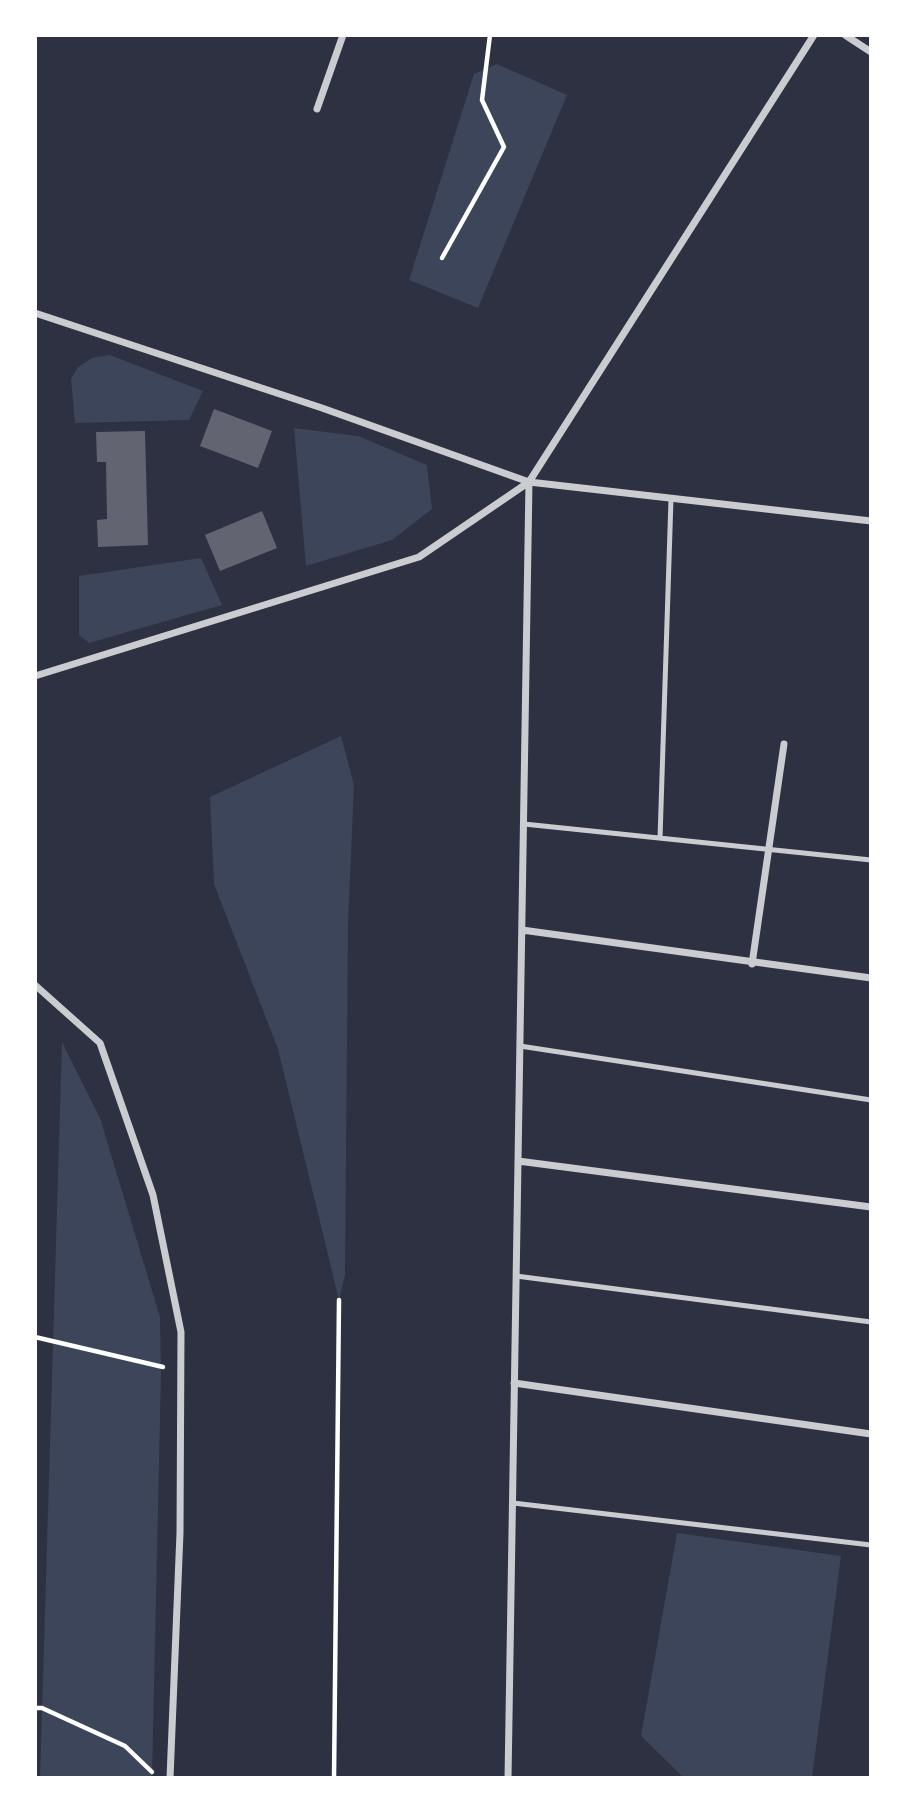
<!DOCTYPE html>
<html>
<head>
<meta charset="utf-8">
<style>
  body { margin:0 }
  #map { position:relative; width:906px; height:1813px; overflow:hidden; background:#2d3142; font-family:Barlow,sans-serif }
  canvas { display:block }
  .frame { position:absolute; inset:0; border:37px solid #fff; pointer-events:none }
</style>
</head>
<body>
<div id="map">
<canvas width="906" height="1813"></canvas>
<div class="frame"></div>
</div>
<script>
const g = document.querySelector('canvas').getContext('2d');
g.lineJoin = 'round';
function fill(path, color) { g.fillStyle = color; g.fill(path, 'evenodd'); }
const toPath = rows => new Path2D(rows.map(r => 'M' + r).join(''));
function trace(path, color, width, dash) { g.strokeStyle = color; g.lineWidth = width; g.lineCap = dash ? 'butt' : 'round'; g.setLineDash(dash || []); g.stroke(path); }
fill(toPath([
  [497,64,567,95,478,308,409,280,474,74],
  [110,355,203,391,189,420,75,423,71,379,78,367,92,358],
  [294,428,358,436,427,465,432,509,392,540,306,566],
  [201,558,222,605,89,643,79,635,79,576],
  [341,736,354,785,348,924,345,1275,339,1300,278,1049,214,884,210,797],
  [62,1042,100,1118,160,1317,161,1373,152,1778,40,1778],
  [677,1533,841,1556,812,1778,684,1778,641,1736]
]), '#3c4559');
fill(toPath([
  [214,409,272,431,258,468,200,446],
  [145,431,148,545,98,547,97,520,107,519,106,462,97,462,96,432],
  [262,511,277,548,220,571,205,535]
]), '#626471');
trace(toPath([
  [442,258,504,147,482,100,490,35],
  [35,1337,163,1367],
  [35,1708,42,1708,125,1746,152,1772],
  [334,1778,339,1300]
]), '#fff', 4.5);
trace(toPath([
  [524,824,871,860],
  [660,838,671,499],
  [520,1046,871,1100],
  [516,1276,871,1322],
  [513,1503,871,1545]
]), '#caccd0', 5);
trace(toPath([
  [845,35,871,52],
  [317,109,343,35],
  [35,313,322,408,529,482,871,521],
  [35,676,419,557,529,482,814,35],
  [522,930,871,978],
  [752,964,784,744],
  [35,985,100,1043,153,1195,181,1332,180,1533,170,1778],
  [518,1161,871,1207],
  [514,1383,871,1434],
  [508,1778,529,482]
]), '#caccd0', 7);
</script>
</body>
</html>
